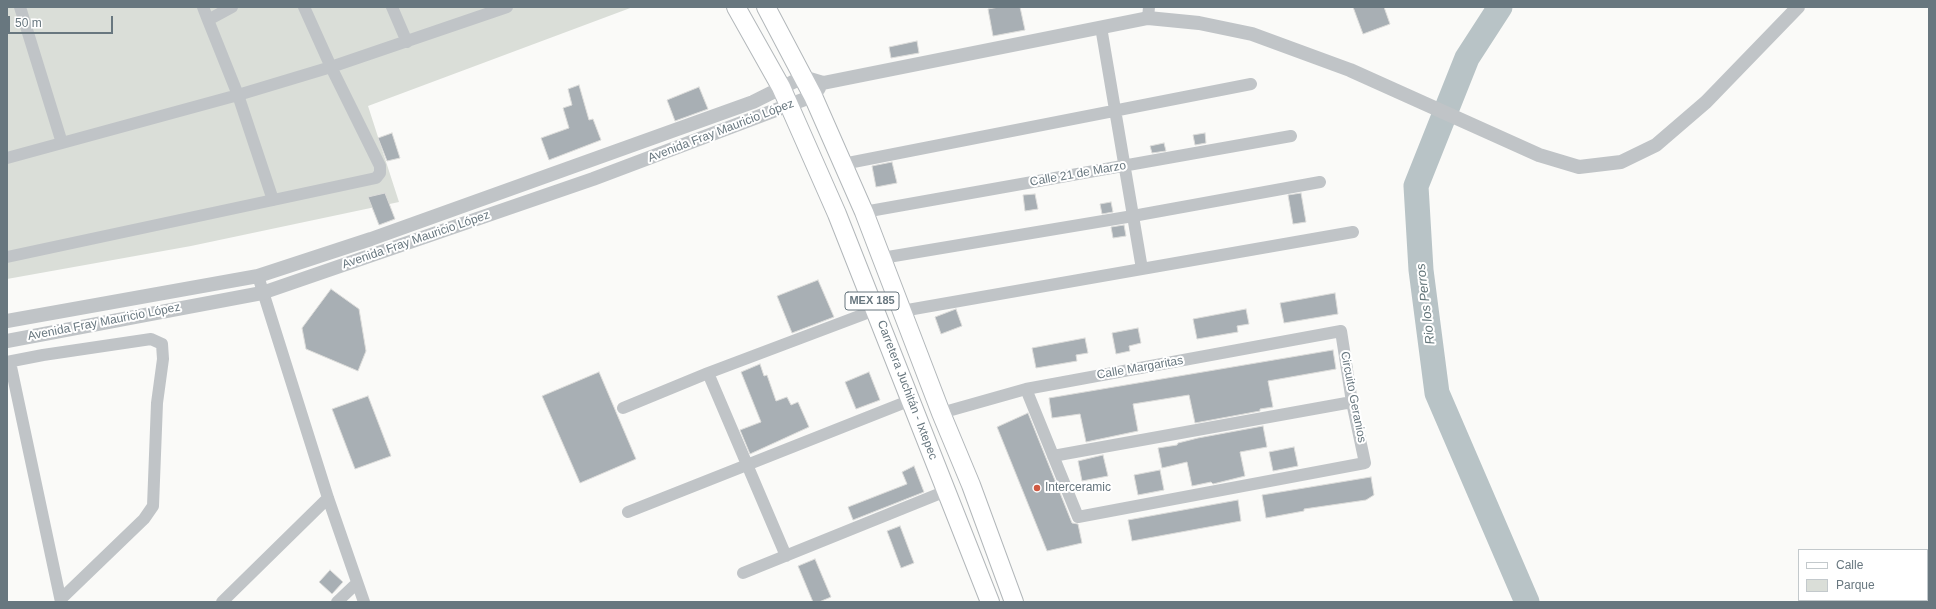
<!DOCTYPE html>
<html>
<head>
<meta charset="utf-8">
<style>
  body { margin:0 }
  #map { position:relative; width:1936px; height:609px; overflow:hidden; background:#fafaf8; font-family:Helvetica,sans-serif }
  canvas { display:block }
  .frame { position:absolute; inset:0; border:8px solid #68777f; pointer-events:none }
  .legend { position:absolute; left:1798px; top:549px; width:130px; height:52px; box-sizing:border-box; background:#fff; border:1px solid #c3c9cc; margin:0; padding:5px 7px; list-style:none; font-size:12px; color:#68777f }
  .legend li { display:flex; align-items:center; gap:8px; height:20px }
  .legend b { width:20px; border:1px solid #c3c9cc }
  .scale { position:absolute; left:8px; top:16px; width:105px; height:18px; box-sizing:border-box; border:2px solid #68777f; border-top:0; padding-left:5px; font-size:12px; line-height:14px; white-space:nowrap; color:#68777f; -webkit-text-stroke:3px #fff; paint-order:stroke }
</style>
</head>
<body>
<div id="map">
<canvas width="1936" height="609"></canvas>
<div class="frame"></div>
<ul class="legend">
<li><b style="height:5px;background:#fff"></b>Calle</li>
<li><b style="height:11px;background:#daded8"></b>Parque</li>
</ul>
<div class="scale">50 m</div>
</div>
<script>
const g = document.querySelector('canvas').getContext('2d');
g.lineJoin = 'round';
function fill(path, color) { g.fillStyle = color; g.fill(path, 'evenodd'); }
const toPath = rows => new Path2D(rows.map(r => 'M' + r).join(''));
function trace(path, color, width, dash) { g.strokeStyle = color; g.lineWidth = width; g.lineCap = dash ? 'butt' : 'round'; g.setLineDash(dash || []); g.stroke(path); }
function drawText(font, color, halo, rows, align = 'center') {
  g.font = font + ' Helvetica,sans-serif'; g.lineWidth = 4; g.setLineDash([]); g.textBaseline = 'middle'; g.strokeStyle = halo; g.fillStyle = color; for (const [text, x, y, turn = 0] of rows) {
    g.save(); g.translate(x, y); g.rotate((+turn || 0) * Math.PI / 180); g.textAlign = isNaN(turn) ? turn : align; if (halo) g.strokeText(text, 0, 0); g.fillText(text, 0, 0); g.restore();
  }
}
fill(toPath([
  [7,7,633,7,368,106,399,202,191,246,7,279]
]), '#daded8');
trace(toPath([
  [1500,7,1467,58,1416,186,1421,270,1437,393,1527,602]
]), '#b8c3c6', 25);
const building = toPath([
  [999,7,1020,7,1025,30,993,36,988,9,999,7],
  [1353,7,1384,7,1390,24,1363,34,1353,7],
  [917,41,919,53,891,58,889,47,917,41],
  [579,85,589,120,593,119,601,140,549,160,541,138,569,128,563,108,572,105,568,89,579,85],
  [699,87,708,109,675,121,667,100,699,87],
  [392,133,400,158,387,161,378,138,392,133],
  [1205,133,1206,143,1195,145,1193,135,1205,133],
  [1164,143,1166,151,1152,153,1150,146,1164,143],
  [892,162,897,183,876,187,872,166,892,162],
  [385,193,395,219,379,225,368,197,385,193],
  [1301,193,1306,222,1293,224,1288,195,1301,193],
  [1035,194,1038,209,1025,211,1023,195,1035,194],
  [1111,202,1113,212,1102,214,1100,204,1111,202],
  [1124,225,1126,236,1113,238,1111,227,1124,225],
  [818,280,834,317,792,333,777,296,818,280],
  [331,289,359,309,366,351,358,371,306,349,302,328,331,289],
  [1335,293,1338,314,1284,323,1280,303,1335,293],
  [956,309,962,326,941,334,935,317,956,309],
  [1246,309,1249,324,1237,326,1238,332,1197,339,1193,319,1246,309],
  [1138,328,1141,343,1129,346,1130,351,1116,354,1112,333,1138,328],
  [1085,338,1088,353,1076,355,1077,361,1036,368,1032,348,1085,338],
  [1333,350,1336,369,1268,381,1273,407,1260,409,1260,411,1195,423,1189,395,1133,404,1138,431,1086,442,1080,414,1052,418,1049,398,1333,350],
  [760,364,764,376,767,375,776,401,787,397,791,405,798,402,809,427,750,454,740,430,761,422,741,372,760,364],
  [599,372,636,459,580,483,542,396,599,372],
  [869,372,880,400,856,409,845,382,869,372],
  [368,396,391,456,355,469,332,409,368,396],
  [1028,413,1072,523,1078,524,1082,543,1047,551,997,427,1028,413],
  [1263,426,1267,447,1240,452,1245,476,1213,484,1211,482,1192,486,1187,462,1162,468,1158,448,1177,445,1178,443,1198,438,1263,426],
  [1294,447,1298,466,1273,471,1269,452,1294,447],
  [1103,455,1108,476,1082,481,1078,461,1103,455],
  [914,466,924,492,853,520,848,507,907,484,902,472,914,466],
  [1160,470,1164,490,1138,495,1134,475,1160,470],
  [1371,477,1374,495,1366,500,1304,509,1304,511,1266,518,1262,495,1371,477],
  [1238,500,1241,521,1132,541,1128,520,1238,500],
  [900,526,914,563,901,568,887,531,900,526],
  [815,559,831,597,819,602,813,602,798,566,815,559],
  [330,570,343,582,332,594,319,582,330,570]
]);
fill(building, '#a8afb4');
trace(building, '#dcdcda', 1);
const primary = toPath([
  [736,7,781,87,837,214,990,602],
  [766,7,813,96,864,212,941,413,971,485,1014,602]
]);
trace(primary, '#b2b7ba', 20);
trace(toPath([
  [20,7,62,143],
  [203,7,208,20,232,7],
  [392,7,407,42],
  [1148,18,1149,7],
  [208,20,238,95,331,67,507,7],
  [1101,27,1142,269],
  [7,158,238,95,273,200],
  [843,164,1251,84],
  [864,212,1291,136],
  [7,257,376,178,380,173,380,166,331,67,304,7],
  [882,258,1133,216,1320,182],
  [258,276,328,498,364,602],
  [902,311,1353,232],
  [7,362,43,355,151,339,162,344,163,359,157,403,153,506,144,519,61,599],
  [10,362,61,602],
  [708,373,786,556],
  [623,408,708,373,875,310],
  [941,413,1026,389,1341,331,1352,402,1365,463,1078,517,1026,389],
  [1053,456,1352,402],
  [628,512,911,400],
  [743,573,946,491],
  [222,602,328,498],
  [337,602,357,583]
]), '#c0c4c7', 12);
trace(toPath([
  [7,321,258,276,371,239,753,102,803,77,823,83,1148,18,1199,23,1252,34,1350,70,1539,155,1579,167,1621,162,1656,145,1706,102,1798,7],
  [7,341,262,293,593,179,813,96,819,88]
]), '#c0c4c7', 14);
trace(primary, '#fff', 18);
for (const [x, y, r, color] of [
  [1037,488,4,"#cf5942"]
]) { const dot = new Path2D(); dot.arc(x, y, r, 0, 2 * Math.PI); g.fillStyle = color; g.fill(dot); trace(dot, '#fff', 1.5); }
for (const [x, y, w] of [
  [872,301,54]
]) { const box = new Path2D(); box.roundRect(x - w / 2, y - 9, w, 18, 3); g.fillStyle = '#fff'; g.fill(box); trace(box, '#68777f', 1); }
drawText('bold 11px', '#68777f', null, [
  ["MEX 185",872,301]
]);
drawText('12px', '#68777f', '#fff', [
  ["Avenida Fray Mauricio López",721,131,-21],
  ["Calle 21 de Marzo",1078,174,-10],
  ["Avenida Fray Mauricio López",416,240,-19],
  ["Avenida Fray Mauricio López",104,322,-11],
  ["Calle Margaritas",1140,368,-10],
  ["Carretera Juchitán - Ixtepec",907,390,69],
  ["Circuito Geranios",1353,397,79]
]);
drawText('12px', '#68777f', '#fff', [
  ["Interceramic",1045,488]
], 'left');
drawText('italic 13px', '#637579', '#fff', [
  ["Rio los Perros",1426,304,-97]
]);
</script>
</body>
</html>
